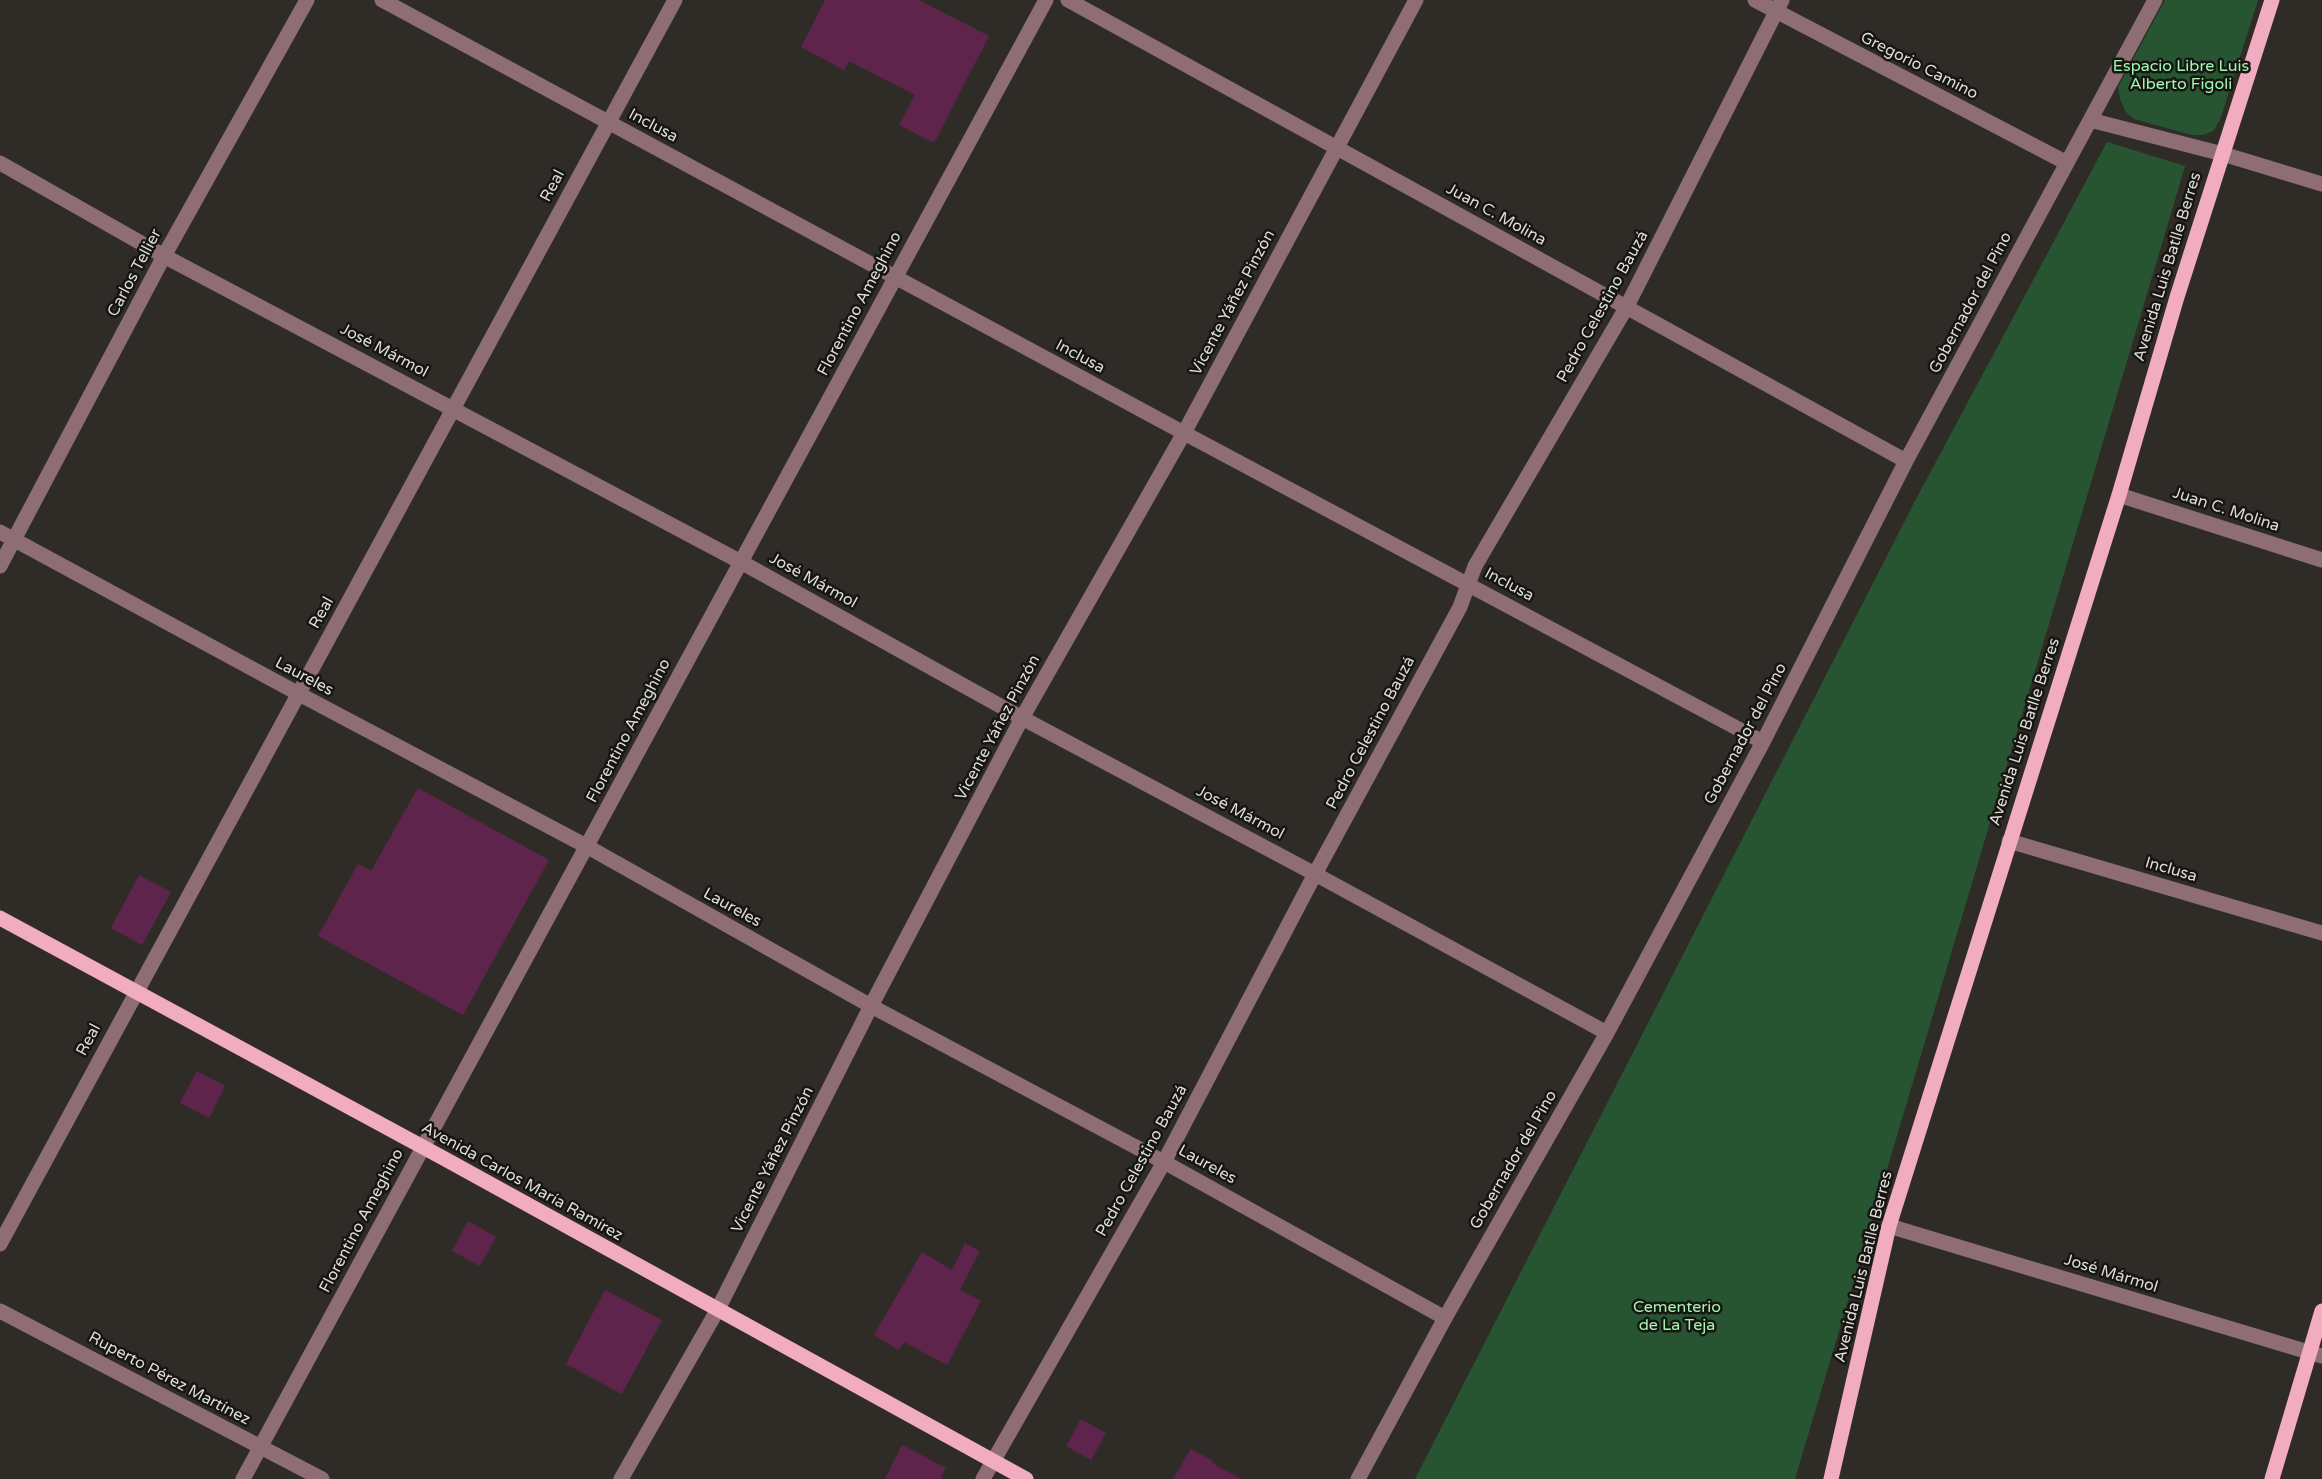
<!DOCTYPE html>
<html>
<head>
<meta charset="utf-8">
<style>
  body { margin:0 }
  canvas { display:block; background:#2f2c27 }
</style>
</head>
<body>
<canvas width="2322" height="1479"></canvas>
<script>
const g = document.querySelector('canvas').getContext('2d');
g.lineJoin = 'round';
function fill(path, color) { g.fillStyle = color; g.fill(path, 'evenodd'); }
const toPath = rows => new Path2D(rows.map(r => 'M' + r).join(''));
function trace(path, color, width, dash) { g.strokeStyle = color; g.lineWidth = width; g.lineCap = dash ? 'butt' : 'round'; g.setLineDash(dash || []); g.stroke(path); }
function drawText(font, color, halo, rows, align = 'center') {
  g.font = font + ' "Varela Round",sans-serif'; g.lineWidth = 5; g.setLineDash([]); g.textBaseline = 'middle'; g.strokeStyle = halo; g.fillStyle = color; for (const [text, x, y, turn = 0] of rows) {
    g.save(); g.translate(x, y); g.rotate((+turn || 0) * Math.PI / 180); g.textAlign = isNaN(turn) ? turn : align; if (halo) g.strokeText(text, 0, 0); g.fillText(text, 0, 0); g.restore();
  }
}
fill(toPath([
  [2165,0,2258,0,2220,120,2213,131,2203,135,2192,135,2134,119,2126,112,2120,99,2118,87],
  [2107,142,2185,166,1795,1479,1415,1479,1915,501]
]), '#275531');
fill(toPath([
  [825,0,919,0,989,36,934,143,899,125,915,95,849,61,844,70,801,47],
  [418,788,549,860,463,1015,318,936,358,864,371,871],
  [139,875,171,892,142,945,111,928],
  [197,1071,225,1086,209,1118,180,1103],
  [468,1221,496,1237,480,1266,452,1251],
  [965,1243,980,1251,960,1290,981,1301,947,1365,904,1342,899,1350,874,1335,922,1252,952,1270],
  [605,1290,662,1320,622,1394,566,1364],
  [1081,1419,1106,1433,1091,1460,1066,1446],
  [902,1445,946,1468,940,1479,885,1479],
  [1191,1449,1213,1461,1212,1463,1241,1479,1173,1479]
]), '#5f244c');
trace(toPath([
  [382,0,1184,433,1763,742],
  [1068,0,1906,461],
  [1755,0,2067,163],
  [2090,120,2223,154,2322,184],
  [0,163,164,256,741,562,1022,718,1315,874,1607,1033],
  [2119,495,2322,560],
  [0,532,299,694,588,847,871,1006,1164,1162,1445,1318],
  [0,566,164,256,307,0],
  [2009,841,2322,933],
  [1889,1226,2322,1356],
  [0,1244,675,0],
  [0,1311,322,1479],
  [243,1479,1046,0],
  [621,1479,718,1309,871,1006,1022,718,1184,433,1416,0],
  [983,1479,1164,1162,1315,874,1460,607,1475,566,1626,308,1782,0],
  [1358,1479,1445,1318,1607,1033,1763,742,1906,461,2155,0]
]), '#8f6d75', 15);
trace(toPath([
  [0,918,445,1159,1026,1479],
  [1831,1479,1889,1226,2119,495,2177,297,2272,0],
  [2272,1479,2322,1311]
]), '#f2acbf', 15);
drawText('16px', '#dddcd8', '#161512', [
  ["Gregorio Camino",1919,66,27],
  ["Inclusa",653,126,28],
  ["Real",553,186,-62],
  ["Juan C. Molina",1496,215,29],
  ["Avenida Luis Batlle Berres",2168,267,-73],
  ["Carlos Tellier",135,273,-62],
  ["Vicente Yáñez Pinzón",1233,303,-62],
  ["Gobernador del Pino",1971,303,-62],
  ["Florentino Ameghino",860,304,-62],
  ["Pedro Celestino Bauzá",1603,307,-61],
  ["José Mármol",384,351,28],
  ["Inclusa",1080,357,28],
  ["Juan C. Molina",2226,510,18],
  ["José Mármol",813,581,29],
  ["Inclusa",1509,585,28],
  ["Real",322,613,-61],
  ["Laureles",304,677,28],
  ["Vicente Yáñez Pinzón",998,728,-62],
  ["Florentino Ameghino",629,731,-62],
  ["Avenida Luis Batlle Berres",2025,732,-72],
  ["Pedro Celestino Bauzá",1371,733,-62],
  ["Gobernador del Pino",1746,734,-62],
  ["José Mármol",1240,813,28],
  ["Inclusa",2171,870,16],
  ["Laureles",732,908,29],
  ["Real",89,1040,-62],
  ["Vicente Yáñez Pinzón",773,1160,-63],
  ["Gobernador del Pino",1514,1160,-60],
  ["Pedro Celestino Bauzá",1142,1161,-61],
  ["Laureles",1207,1165,29],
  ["Avenida Carlos María Ramírez",522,1182,29],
  ["Florentino Ameghino",362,1221,-62],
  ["Avenida Luis Batlle Berres",1864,1267,-76],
  ["José Mármol",2111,1274,17],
  ["Ruperto Pérez Martínez",169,1379,28]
]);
drawText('16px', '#a0f8b0', '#161512', [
  ["Espacio Libre Luis",2181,67],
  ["Alberto Figoli",2181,85],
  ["Cementerio",1677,1308],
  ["de La Teja",1677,1326]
]);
</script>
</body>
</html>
